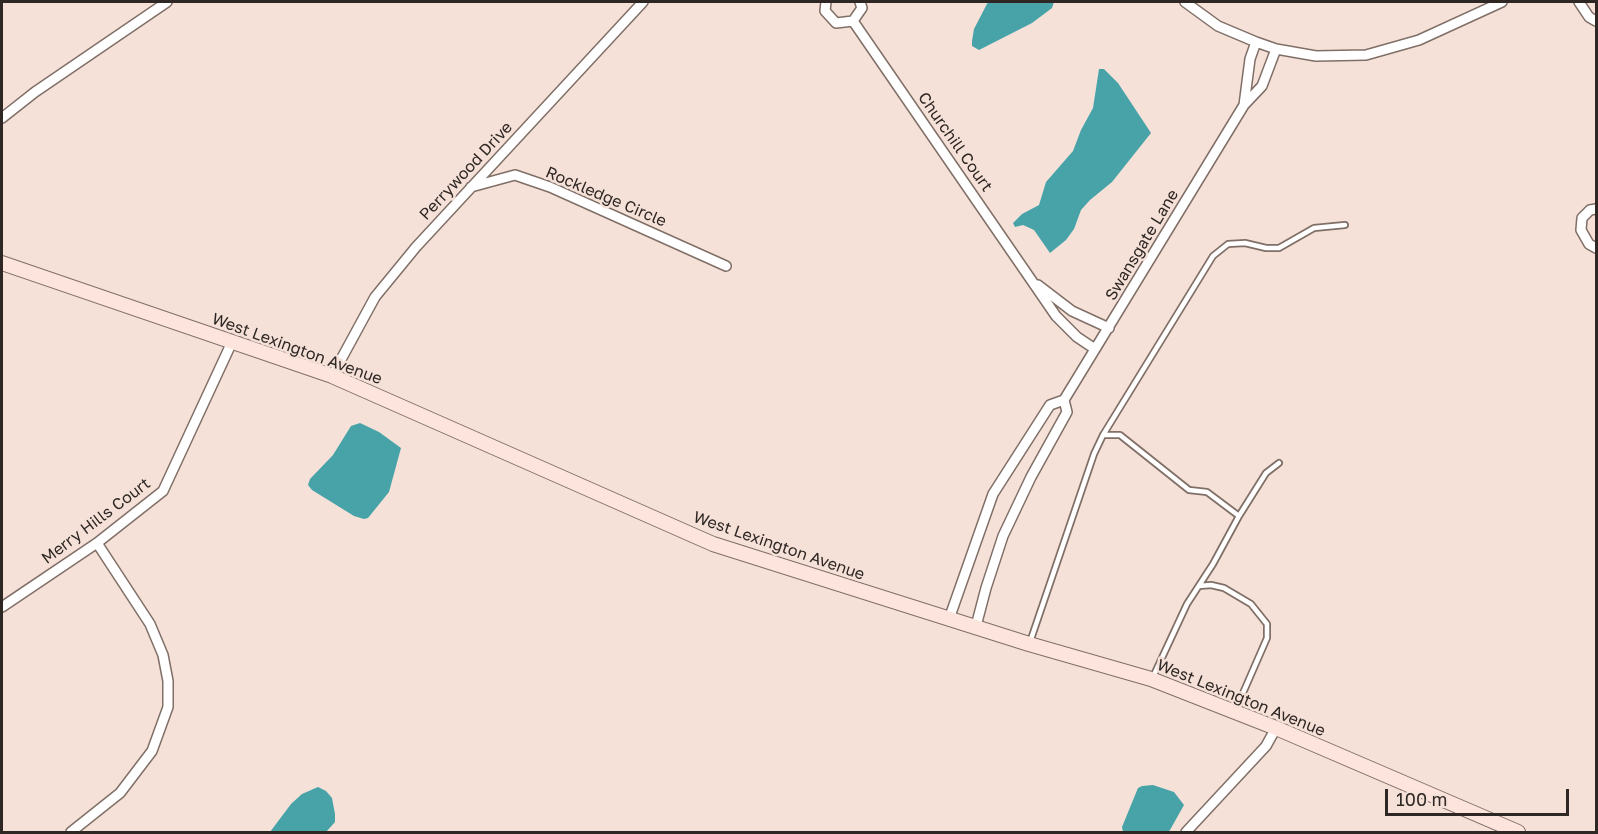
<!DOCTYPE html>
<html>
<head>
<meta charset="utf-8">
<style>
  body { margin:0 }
  #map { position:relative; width:1598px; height:834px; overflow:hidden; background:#f5e1d8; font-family:"Golos Text",sans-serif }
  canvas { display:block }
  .frame { position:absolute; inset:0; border:3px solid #2e2724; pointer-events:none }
  .scale { position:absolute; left:1385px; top:789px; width:184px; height:27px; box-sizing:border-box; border:3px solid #2e2724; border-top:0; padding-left:8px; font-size:18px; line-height:21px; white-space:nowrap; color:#2e2724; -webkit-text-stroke:4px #f5e1d8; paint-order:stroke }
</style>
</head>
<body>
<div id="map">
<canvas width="1598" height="834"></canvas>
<div class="frame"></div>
<div class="scale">100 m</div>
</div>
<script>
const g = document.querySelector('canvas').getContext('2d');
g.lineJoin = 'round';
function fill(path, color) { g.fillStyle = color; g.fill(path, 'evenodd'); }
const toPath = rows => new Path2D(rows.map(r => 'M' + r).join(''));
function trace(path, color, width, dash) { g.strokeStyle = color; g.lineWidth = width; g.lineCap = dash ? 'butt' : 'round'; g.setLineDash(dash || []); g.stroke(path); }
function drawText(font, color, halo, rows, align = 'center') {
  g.font = font + ' "Golos Text",sans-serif'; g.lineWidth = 5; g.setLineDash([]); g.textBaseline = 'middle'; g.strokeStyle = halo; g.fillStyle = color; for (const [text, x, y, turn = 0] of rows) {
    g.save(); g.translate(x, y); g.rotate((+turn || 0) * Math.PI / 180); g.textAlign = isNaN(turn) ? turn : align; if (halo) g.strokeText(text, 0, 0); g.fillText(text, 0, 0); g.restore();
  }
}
fill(toPath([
  [988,2,1054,2,1052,8,1032,23,979,50,972,46,972,41,974,29],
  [1099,69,1104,69,1118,83,1151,133,1112,182,1090,200,1081,210,1074,229,1066,240,1050,253,1034,230,1023,225,1015,227,1013,223,1022,214,1039,205,1046,182,1073,151,1081,130,1093,108],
  [360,423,379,432,401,448,389,492,368,518,364,519,354,516,312,490,308,485,310,479,333,455,351,426],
  [1153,785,1174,792,1184,805,1170,830,1168,832,1123,832,1122,827,1138,788,1142,786],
  [318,787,326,791,332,798,335,814,335,822,326,832,270,832,291,804,302,794]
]), '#47a3a8');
const lane = toPath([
  [1103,435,1120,435,1189,490,1207,492,1239,516],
  [1199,586,1211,585,1224,588,1251,604,1267,624,1267,638,1236,709],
  [1030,642,1094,454,1103,435,1213,256,1228,244,1245,243,1266,248,1279,248,1314,228,1345,225],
  [1153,677,1187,604,1213,564,1239,516,1266,473,1279,463]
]);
const street = toPath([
  [826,2,825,11,836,23,853,21],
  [1185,2,1218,26,1256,42,1276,49,1316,56,1366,55,1419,40,1502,2],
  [1579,2,1589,17,1596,21],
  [853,21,1056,316,1077,337,1095,349],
  [853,21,862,8,860,2],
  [1244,105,1250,59,1256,42],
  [2,118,35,92,167,2],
  [471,187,515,175,550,187,726,266],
  [1596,209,1590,210,1582,218,1581,230,1589,244,1596,248],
  [1038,285,1072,311,1109,328],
  [332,376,375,297,416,247,643,2],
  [2,607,97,543,163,491,232,342],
  [949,619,993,494,1050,405,1064,400,1244,105,1262,86,1276,49],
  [976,626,986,588,1003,536,1031,477,1067,412,1064,400],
  [71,832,120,793,152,751,168,707,168,681,163,655,150,624,97,543],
  [1186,832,1266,746,1276,728]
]);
const secondary = toPath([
  [2,263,332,376,713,544,1029,644,1151,679,1276,728,1518,832]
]);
trace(lane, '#806f67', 8);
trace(street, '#806f67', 12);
trace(secondary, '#806f67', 16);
trace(lane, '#fff', 4.5);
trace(street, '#fff', 9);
trace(secondary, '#fde4dd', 14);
drawText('16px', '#2e2724', '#f5e1d8', [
  ["Churchill Court",955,142,55],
  ["Perrywood Drive",466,171,-47],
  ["Rockledge Circle",606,197,23],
  ["Swansgate Lane",1142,245,-59],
  ["West Lexington Avenue",297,349,20],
  ["Merry Hills Court",96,521,-37],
  ["West Lexington Avenue",779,546,19],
  ["West Lexington Avenue",1241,698,22]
]);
</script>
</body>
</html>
